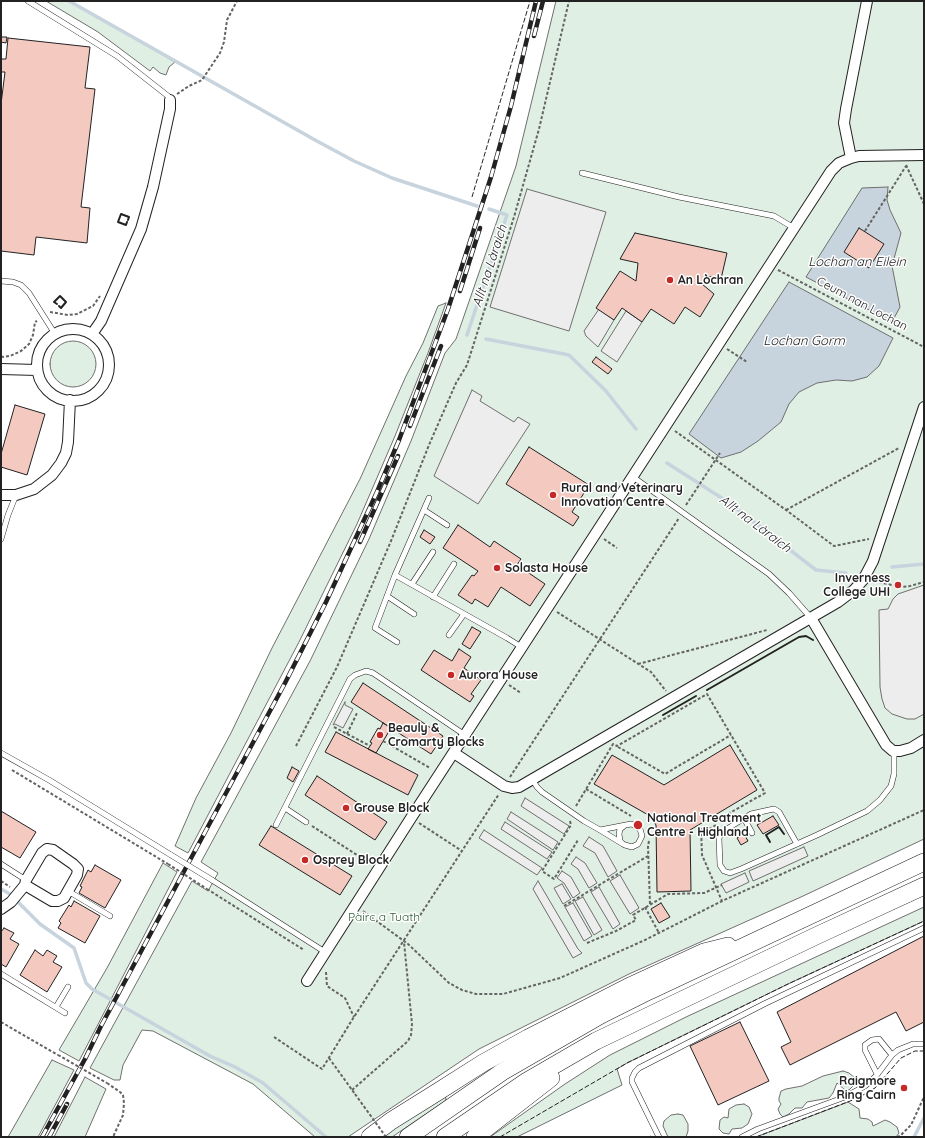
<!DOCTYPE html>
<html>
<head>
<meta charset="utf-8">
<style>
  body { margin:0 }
  #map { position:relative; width:925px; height:1138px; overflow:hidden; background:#fff; font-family:Quicksand,sans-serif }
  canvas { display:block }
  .frame { position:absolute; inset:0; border:2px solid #222; pointer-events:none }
</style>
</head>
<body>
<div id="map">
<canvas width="925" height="1138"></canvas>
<div class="frame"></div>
</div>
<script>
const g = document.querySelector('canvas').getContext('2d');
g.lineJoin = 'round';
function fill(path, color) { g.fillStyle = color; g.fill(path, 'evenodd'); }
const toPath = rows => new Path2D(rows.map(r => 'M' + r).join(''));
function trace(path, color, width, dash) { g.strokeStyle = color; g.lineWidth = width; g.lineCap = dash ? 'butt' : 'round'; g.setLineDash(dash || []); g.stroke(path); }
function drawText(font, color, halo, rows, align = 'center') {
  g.font = font + ' Quicksand,sans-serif'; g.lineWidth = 3; g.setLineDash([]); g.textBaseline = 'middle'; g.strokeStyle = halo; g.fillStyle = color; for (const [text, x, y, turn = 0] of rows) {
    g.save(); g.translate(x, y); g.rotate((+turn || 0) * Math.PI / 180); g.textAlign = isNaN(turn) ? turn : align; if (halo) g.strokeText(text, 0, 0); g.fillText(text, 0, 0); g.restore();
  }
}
const green = toPath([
  [46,1,69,1,175,62,169,67,166,75,160,73,153,67,150,71,98,32,46,1],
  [556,1,924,1,924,839,801,897,629,974,479,1049,348,1137,315,1137,253,1084,153,1031,142,1030,123,1065,120,1080,114,1080,90,1068,192,881,208,891,218,873,201,862,310,661,369,539,411,441,445,353,456,339,516,166,556,1],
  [446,303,428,353,395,436,357,524,299,642,188,853,175,846,196,798,231,733,272,648,360,479,406,376,423,343,438,306,446,303],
  '50 364a23 23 0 1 1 46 0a23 23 0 1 1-46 0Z',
  [163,863,177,872,79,1061,59,1050,107,968,163,863],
  [924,907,924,921,788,984,627,1063,617,1069,622,1085,517,1137,490,1137,565,1084,610,1055,686,1017,924,907],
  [52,1060,74,1070,38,1137,8,1137,52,1060],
  [843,1071,849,1073,855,1078,854,1085,849,1090,845,1090,837,1083,833,1093,829,1098,807,1102,802,1108,795,1108,789,1114,783,1117,780,1114,778,1109,781,1104,779,1101,779,1098,781,1091,786,1089,802,1086,823,1076,843,1071],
  [85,1077,106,1089,85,1137,54,1137,85,1077],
  [445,1095,446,1099,445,1101,392,1137,377,1137,445,1095],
  [848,1102,859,1109,860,1118,868,1119,872,1122,873,1126,885,1120,890,1122,897,1127,899,1133,896,1137,756,1137,848,1102],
  [744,1104,749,1107,752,1114,748,1124,742,1128,732,1129,729,1134,723,1133,719,1129,720,1120,724,1117,728,1118,729,1109,736,1105,744,1104],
  [678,1114,683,1115,688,1124,688,1131,686,1137,668,1137,663,1126,664,1121,671,1115,678,1114]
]);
fill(green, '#e0efe3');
trace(green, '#6f6f6f', 1);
const parking = toPath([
  [527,189,606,212,569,331,490,307,527,189],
  [599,309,614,320,598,347,586,336,584,331,599,309],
  [626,311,642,322,617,362,601,351,626,311],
  [472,390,482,396,480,401,514,422,518,417,530,424,478,504,434,476,472,390],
  [924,585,924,714,915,719,907,719,892,714,885,708,882,699,880,687,879,610,888,609,893,599,898,594,924,585],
  [345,702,345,705,353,709,343,728,335,724,333,725,345,702],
  [525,798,569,826,564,834,521,806,525,798],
  [511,812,558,842,553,850,507,819,511,812],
  [505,822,552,852,547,859,501,829,505,822],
  [484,830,542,868,537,875,479,838,484,830],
  [589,837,603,846,617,871,608,877,595,853,583,846,589,837],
  [804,847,808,856,753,881,749,871,804,847],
  [576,857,585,863,597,883,589,888,578,869,571,864,576,857],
  [562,871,571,877,580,893,573,898,564,883,557,878,562,871],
  [745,873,749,882,726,893,721,884,745,873],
  [620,875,639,908,630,914,610,881,620,875],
  [538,881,578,949,582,953,573,958,533,889,538,881],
  [562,884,571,899,563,904,554,888,562,884],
  [599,887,620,924,613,929,591,892,599,887],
  [583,897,602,930,594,935,575,901,583,897],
  [573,903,592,936,584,941,565,907,573,903]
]);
fill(parking, '#ededed');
trace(parking, '#6f6f6f', 1);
const water = toPath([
  [888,187,887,200,890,210,901,233,892,266,900,307,892,322,806,277,862,188,888,187],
  [789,282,893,338,879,366,867,377,852,381,836,380,817,383,799,392,789,404,781,422,758,441,741,452,721,458,689,434,789,282]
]);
fill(water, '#c7d3dd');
trace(water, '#6f6f6f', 1);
trace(toPath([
  [69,1,315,140,354,161,392,178,477,206],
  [467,335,507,215,489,209],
  [486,339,569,355,606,391,636,429],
  [667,463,728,502,816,570,846,573],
  [892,567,924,564],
  [1,889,10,894,40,924,74,948,86,983,92,989,210,1056,235,1067,263,1083,326,1137],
  [914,1137,924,1118]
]), '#c7d3dd', 3.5);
const building = toPath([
  [1,37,7,37,6,43,1,42,1,37],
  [8,38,90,47,85,88,95,89,81,207,90,208,87,243,36,237,34,255,1,251,1,104,5,72,1,72,1,59,6,59,8,38],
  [859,228,884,244,869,268,844,252,859,228],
  [635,233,727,253,721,279,707,276,702,284,714,294,700,317,685,307,674,324,651,309,642,322,622,308,614,320,596,308,620,271,636,281,638,263,620,259,635,233],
  [596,357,612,369,608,374,592,362,596,357],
  [15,405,45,414,27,475,1,467,1,454,15,405],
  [529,447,589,485,572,512,579,517,573,526,506,484,529,447],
  [458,525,490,547,494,541,521,559,517,565,545,584,530,606,501,587,488,607,475,599,472,604,458,595,472,575,474,576,478,571,443,548,458,525],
  [424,530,435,537,430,544,420,537,424,530],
  [472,627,481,632,470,649,462,644,472,627],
  [459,649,471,657,464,668,481,680,471,694,474,696,470,702,421,670,434,650,452,661,459,649],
  [363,683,443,736,431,754,351,702,363,683],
  [383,723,391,728,376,753,368,749,372,743,370,742,378,728,380,729,383,723],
  [336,732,418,775,408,795,325,752,336,732],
  [730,745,757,790,690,830,691,891,657,892,656,825,650,816,594,784,612,755,664,785,730,745],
  [292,767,299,771,293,782,287,778,292,767],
  [317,776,387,822,375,840,305,795,317,776],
  [1,811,36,832,20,858,1,847,1,811],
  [773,816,779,825,763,834,757,825,773,816],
  [271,826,352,876,340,895,259,845,271,826],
  [744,834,748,841,741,845,737,838,744,834],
  [95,865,121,880,105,908,79,893,82,887,80,886,88,870,91,872,95,865],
  [74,901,100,916,85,943,58,928,61,923,59,921,69,905,71,907,74,901],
  [661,903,670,917,659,923,651,909,661,903],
  [4,928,14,933,10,939,19,944,6,967,1,964,1,932,4,928],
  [924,936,924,1022,906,1031,896,1012,790,1065,781,1047,791,1042,777,1012,924,936],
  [35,950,43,956,47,950,57,956,53,962,62,967,47,992,20,975,35,950],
  [740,1022,769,1081,718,1105,690,1046,740,1022]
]);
fill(building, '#f3c9c0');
trace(building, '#222', 1);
const service = toPath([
  [28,1,117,56,168,96,170,100],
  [582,173,679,197,774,216,794,228],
  [1,281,13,282,21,285,29,293,55,334],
  [633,477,769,574,789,593,811,618],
  [424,510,447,525],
  [1,539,8,515,16,495],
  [395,575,429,498],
  [412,584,433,552],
  [387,596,414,614],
  [433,597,454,564],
  [449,635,464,614],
  [397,642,375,628,395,575,507,638,523,648],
  [1,753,49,780,171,855],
  [532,779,537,787,542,792,584,821,600,830,623,844,625,845,632,847,638,844,642,836,640,829,634,825,631,824,600,830],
  [285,808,306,822],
  [744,818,752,833],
  [276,825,350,679,355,675,366,671,373,673,465,735],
  [622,843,620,841,619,834,620,829,624,826],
  [797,844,779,812,774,809,769,810,751,814,722,832,719,838,720,865,724,871,730,873,741,869,817,835,867,811,880,800,891,786,894,774,894,751],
  [1,864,26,880],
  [212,880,325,952],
  [68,891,110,916],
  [1,974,65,1013],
  [56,1007,68,987],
  [877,1074,865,1050,865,1045,872,1040,879,1039,892,1055],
  [659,1137,632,1082,632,1078,635,1072,639,1068,764,1004,924,928],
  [742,1137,758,1129,845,1097,856,1091,865,1086,876,1076,892,1055,898,1050,913,1044,924,1044]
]);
const minor = toPath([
  [851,158,844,123,846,109,867,1],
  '37 365a36 36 0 1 1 72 0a36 36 0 1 1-72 0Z',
  [92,334,101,321,141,229,153,187,170,109,170,100],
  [1,369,37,370],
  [1,495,16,495,34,489,52,475,61,463,66,453,68,442,70,400],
  [811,618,886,745,893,751,900,751,911,748,924,740],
  [454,753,504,786,512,788,519,787,838,602,854,590,863,580,873,561,924,407],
  [1,909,11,902,25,885,26,880,42,853,47,849,53,850,73,864,78,869,77,875,64,898,58,901,52,901,25,885],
  [307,981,411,818,831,171,839,163,851,158,859,156,924,155]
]);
const trunk = toPath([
  [370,1137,391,1121,439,1091,483,1063,528,1038,628,987,704,952,728,946],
  [408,1137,502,1072,601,1015,649,991,924,862],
  [445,1137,527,1081,596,1041,818,935,924,886],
  [475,1137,551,1078]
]);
trace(service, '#222', 6);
trace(minor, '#222', 12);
trace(trunk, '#222', 18);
trace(toPath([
  [177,94,189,86,202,80,220,53,224,42,227,20,237,1],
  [906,165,924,204],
  [865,231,906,166],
  [778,270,924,347],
  [50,312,68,315,77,314,93,306,100,296],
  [727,349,747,362],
  [1,357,10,356,21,351,29,344,33,335,35,322,37,321],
  [675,431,786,510,834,546,869,539],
  [686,505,720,453],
  [786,510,899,448],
  [604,539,617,548],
  [874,581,901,587,910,586,924,582],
  [557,612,651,672,666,691],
  [638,664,767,630],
  [509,685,521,693],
  [334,727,370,746],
  [347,734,357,713],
  [383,741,430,768],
  [296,746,337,667,391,541,429,445,456,383,467,365,514,217,539,129,569,1],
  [618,747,665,774,731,735],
  [12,770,168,864],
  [510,777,679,518],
  [586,789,631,816],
  [576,806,613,744,617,746,707,694,765,793,726,815,725,820],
  [570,821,571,825,566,833,542,871,554,879,578,840],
  [419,823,462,851],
  [716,825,711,828,701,829,702,855,722,901],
  [312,826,371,864],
  [649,841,648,846,650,904],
  [1,881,10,887],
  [207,889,304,950],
  [564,906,648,856],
  [645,907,659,933],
  [363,911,408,944,449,983,462,990,476,994,503,994,560,978,645,940,722,901,924,810],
  [587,943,616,931,636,920,633,915,668,894,704,893,722,885],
  [326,972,327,986,345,998,354,1017],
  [1,1022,58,1055],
  [274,1037,322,1069,352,1020,499,794],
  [329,1058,355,1094],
  [107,1083,120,1092,123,1095,124,1103,123,1115,113,1137],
  [352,1090,408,1041,411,1035,412,1024,404,942],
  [897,1137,900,1136,911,1125,924,1097]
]), '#646464', 2, [3, 2]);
trace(service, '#fff', 5);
trace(minor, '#fff', 10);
trace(trunk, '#fff', 17);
const rail = toPath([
  [534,36,543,1],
  [460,291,480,228],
  [410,426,441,346],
  [360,542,398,456],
  [42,1137,85,1059,101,1026,285,683,326,602,377,492,399,440,448,309,491,177,511,106,536,1],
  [49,1137,67,1104]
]);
trace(rail, '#222', 4.5);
trace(rail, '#fff', 3, [9]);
const serviceBridge = toPath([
  [171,855,212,880]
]);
trace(serviceBridge, '#222', 6, []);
trace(toPath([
  [168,864,207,889],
  [58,1055,107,1083],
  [355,1094,386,1137]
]), '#646464', 2, [3, 2]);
trace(serviceBridge, '#fff', 5);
trace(toPath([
  [472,197,530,1],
  [500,1137,627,1063,788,984,924,921],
  [649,1137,651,1136,651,1137],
  [756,1137,858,1098,875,1088,901,1058,915,1051,924,1051]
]), '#222', 1, [5, 2]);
trace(toPath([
  [127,222,126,225,118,222,121,214,129,217,128,220],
  [57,304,54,302,60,296,66,302,61,308,59,306],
  [707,690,799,637,806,636,813,640],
  [663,715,696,696],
  [770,842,766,835,779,827,784,834]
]), '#222', 2);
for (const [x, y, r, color] of [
  [670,280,4,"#c62828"],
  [553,495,4,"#c62828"],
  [497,568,4,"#c62828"],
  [898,585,4,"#c62828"],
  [451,675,4,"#c62828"],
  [380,735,4,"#c62828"],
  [346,808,4,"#c62828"],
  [638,825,5,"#c62828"],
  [305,860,4,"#c62828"],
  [904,1088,4,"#c62828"]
]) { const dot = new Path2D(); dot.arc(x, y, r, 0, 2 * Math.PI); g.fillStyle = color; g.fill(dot); trace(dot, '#fff', 1.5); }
drawText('bold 12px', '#222', '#fff', [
  ["An Lòchran",678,280],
  ["Rural and Veterinary",561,488],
  ["Innovation Centre",561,502],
  ["Solasta House",505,568],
  ["Inverness",890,578,"right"],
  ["College UHI",890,592,"right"],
  ["Aurora House",459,675],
  ["Beauly &",388,728],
  ["Cromarty Blocks",388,742],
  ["Grouse Block",354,808],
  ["National Treatment",647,818],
  ["Centre - Highland",647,832],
  ["Osprey Block",313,860],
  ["Raigmore",896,1081,"right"],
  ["Ring Cairn",896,1095,"right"]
], 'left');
drawText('12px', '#222', '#fff', [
  ["Ceum nan Lochan",862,304,28]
]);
drawText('12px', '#2f5e38', '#fff', [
  ["Pàirc a Tuath",384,917]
]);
drawText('italic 13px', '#222', '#fff', [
  ["Lochan an Eilein",857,262],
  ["Allt na Làraich",490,266,-72],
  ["Lochan Gorm",804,341],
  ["Allt na Làraich",755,524,37]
]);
</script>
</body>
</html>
